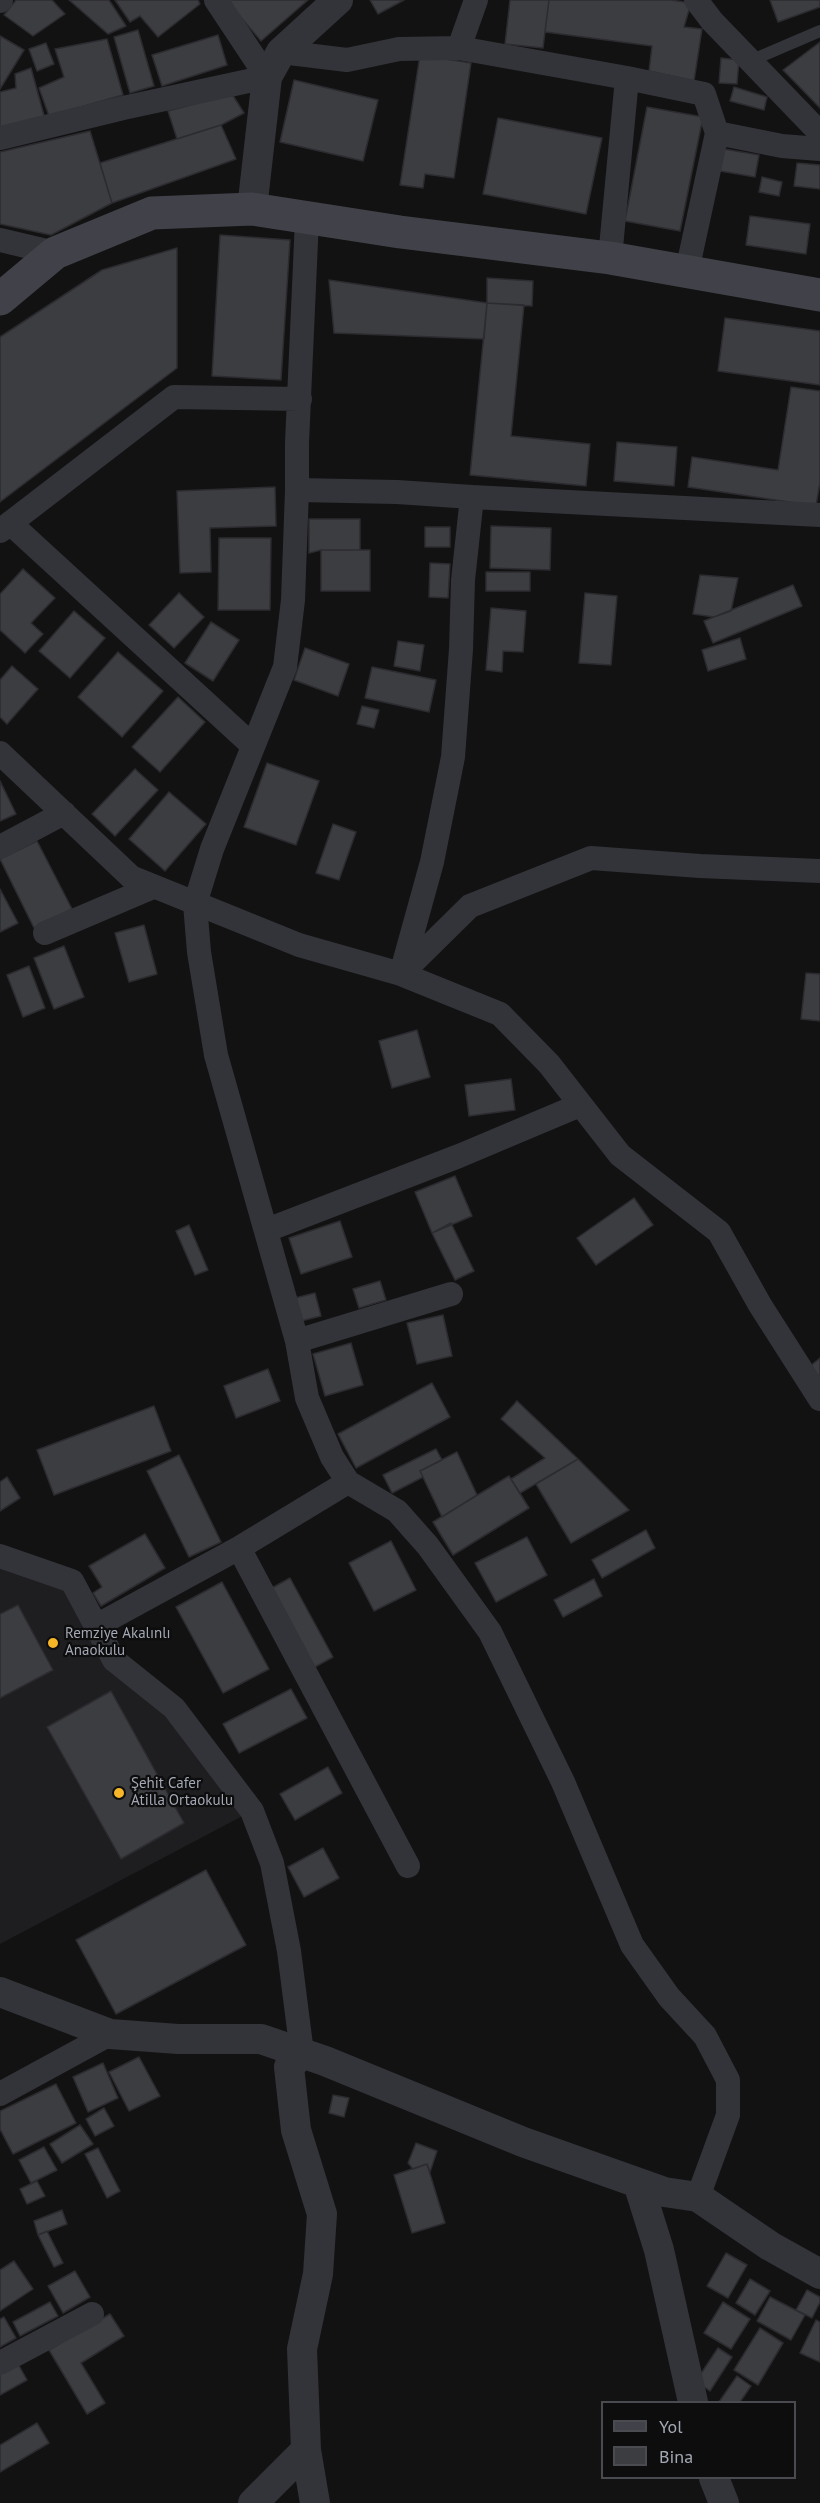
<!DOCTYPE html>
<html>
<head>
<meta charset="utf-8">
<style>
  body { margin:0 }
  #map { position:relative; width:820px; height:2503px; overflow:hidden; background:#121213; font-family:"PT Sans",sans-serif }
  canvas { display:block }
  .legend { position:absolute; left:601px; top:2401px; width:195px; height:78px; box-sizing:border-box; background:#0d0d0e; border:2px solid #494b50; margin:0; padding:8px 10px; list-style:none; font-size:18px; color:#a3a8b4 }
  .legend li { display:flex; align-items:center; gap:12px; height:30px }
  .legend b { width:30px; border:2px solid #494b50 }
</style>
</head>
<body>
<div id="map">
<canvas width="820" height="2503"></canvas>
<ul class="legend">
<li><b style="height:8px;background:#414249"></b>Yol</li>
<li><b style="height:16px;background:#3c3d41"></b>Bina</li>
</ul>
</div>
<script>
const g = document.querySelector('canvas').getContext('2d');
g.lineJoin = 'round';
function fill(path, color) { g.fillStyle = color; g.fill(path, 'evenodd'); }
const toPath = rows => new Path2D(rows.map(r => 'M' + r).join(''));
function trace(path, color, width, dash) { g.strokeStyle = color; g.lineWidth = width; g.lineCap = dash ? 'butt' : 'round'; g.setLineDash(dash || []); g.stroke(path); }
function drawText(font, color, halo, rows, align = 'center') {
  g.font = font + ' "PT Sans",sans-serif'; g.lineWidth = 4.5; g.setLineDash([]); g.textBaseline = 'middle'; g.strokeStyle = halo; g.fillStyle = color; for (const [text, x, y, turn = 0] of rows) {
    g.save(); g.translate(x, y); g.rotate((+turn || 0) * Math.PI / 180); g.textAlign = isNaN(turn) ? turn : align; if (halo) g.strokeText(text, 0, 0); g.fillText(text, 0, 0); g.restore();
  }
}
fill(toPath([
  [0,1556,72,1581,114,1660,252,1811,0,1944]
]), '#1e1e20');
const building = toPath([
  [16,0,52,0,65,14,33,36,4,15,16,0],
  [69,0,109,0,126,26,108,34,69,0],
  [115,0,198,0,200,4,158,37,140,16,130,22,115,0],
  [226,0,308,0,261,41,226,0],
  [370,0,404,0,378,14,370,0],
  [510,0,549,0,543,48,505,44,510,0],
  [549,0,671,0,691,3,684,27,702,29,694,81,649,71,652,46,545,32,549,0],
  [770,0,820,0,820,7,778,22,770,0],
  [138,30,154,86,130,93,114,37,138,30],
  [218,35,227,65,162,86,152,55,218,35],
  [0,36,24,50,0,89,0,36],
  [107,39,123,95,49,116,39,88,64,77,55,49,107,39],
  [820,42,820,108,783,70,820,42],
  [46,43,54,64,37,71,29,49,46,43],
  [420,55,471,63,454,178,425,174,423,188,400,185,420,55],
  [721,58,739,60,737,84,719,83,721,58],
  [31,68,45,119,0,130,0,92,16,88,15,74,31,68],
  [294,80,378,100,363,161,280,142,294,80],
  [734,87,767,97,764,110,730,101,734,87],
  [232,94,244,113,221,125,177,139,168,111,232,94],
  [647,107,703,117,680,231,625,221,647,107],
  [498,118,602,138,586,214,483,194,498,118],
  [221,125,236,159,112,203,100,163,221,125],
  [90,131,112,203,51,235,0,224,0,152,90,131],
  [724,149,759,155,755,177,720,171,724,149],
  [797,163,820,165,820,189,794,186,797,163],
  [762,177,782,182,779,196,759,192,762,177],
  [750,216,810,224,806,254,746,245,750,216],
  [220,235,290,240,281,380,212,376,220,235],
  [177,248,177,368,0,502,0,337,102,270,177,248],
  [487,278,533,281,532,306,487,303,487,278],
  [329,280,487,303,484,339,334,333,329,280],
  [487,303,524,305,511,436,590,444,586,486,470,475,487,303],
  [725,318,820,331,820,385,718,371,725,318],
  [791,387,820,391,820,482,816,506,688,487,692,457,778,470,791,387],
  [617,442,677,447,674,486,614,481,617,442],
  [275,487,276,526,210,528,211,572,180,573,177,491,275,487],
  [309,519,360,519,360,550,321,550,309,553,309,519],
  [491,526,551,528,550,570,490,568,491,526],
  [425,527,450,527,450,547,425,547,425,527],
  [219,538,271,538,270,610,218,610,219,538],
  [321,550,370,550,370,591,321,591,321,550],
  [430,563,450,564,448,598,429,597,430,563],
  [23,569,55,598,31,623,43,634,25,653,0,630,0,594,23,569],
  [486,572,530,572,530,591,486,591,486,572],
  [700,575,738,578,731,611,714,617,693,614,700,575],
  [793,585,802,606,713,643,704,621,793,585],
  [179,593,204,617,174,648,149,625,179,593],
  [585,593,617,596,611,665,579,663,585,593],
  [491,608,526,611,523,652,503,651,502,672,486,670,491,608],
  [74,611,105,638,70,678,39,651,74,611],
  [211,622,239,640,213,681,185,663,211,622],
  [740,638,746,659,708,671,702,650,740,638],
  [398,641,424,645,420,671,394,666,398,641],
  [305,648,349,664,338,696,294,680,305,648],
  [118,652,163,691,122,737,78,697,118,652],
  [12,666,38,689,7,724,0,717,0,680,12,666],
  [372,667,436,680,429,712,365,698,372,667],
  [178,697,205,722,160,772,132,747,178,697],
  [362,706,379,710,374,728,357,724,362,706],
  [267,763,319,781,296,845,244,827,267,763],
  [135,769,158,790,115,836,92,814,135,769],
  [0,781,16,814,0,821,0,781],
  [169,792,206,824,165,871,129,839,169,792],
  [333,824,356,832,339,880,316,873,333,824],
  [37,841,72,909,34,928,0,859,37,841],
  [0,889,18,923,0,932,0,889],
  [144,925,157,974,129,982,115,933,144,925],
  [64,946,84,997,54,1009,34,958,64,946],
  [29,966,45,1008,23,1017,7,975,29,966],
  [806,973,820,974,820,1021,801,1019,806,973],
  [417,1030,430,1077,392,1088,379,1041,417,1030],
  [511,1079,515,1110,469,1116,465,1085,511,1079],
  [455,1176,472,1216,432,1233,415,1192,455,1176],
  [634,1198,653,1225,596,1265,577,1238,634,1198],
  [340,1221,352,1257,301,1274,289,1238,340,1221],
  [451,1223,474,1271,455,1280,432,1233,451,1223],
  [189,1225,208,1270,195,1275,176,1231,189,1225],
  [380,1281,386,1300,359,1308,353,1289,380,1281],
  [315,1293,321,1316,301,1321,295,1298,315,1293],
  [443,1315,452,1356,417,1364,407,1323,443,1315],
  [351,1343,363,1385,325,1396,313,1354,351,1343],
  [820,1358,820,1380,809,1367,820,1358],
  [268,1369,280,1401,236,1418,224,1386,268,1369],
  [432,1383,450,1417,356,1468,338,1434,432,1383],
  [517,1401,578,1459,520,1493,511,1479,545,1458,501,1419,517,1401],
  [154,1406,171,1451,54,1495,37,1450,154,1406],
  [436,1449,442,1460,420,1471,423,1477,392,1493,383,1475,436,1449],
  [457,1452,477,1495,442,1517,420,1471,457,1452],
  [179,1455,221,1542,189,1557,147,1471,179,1455],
  [578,1459,629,1510,571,1543,536,1484,578,1459],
  [509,1476,529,1508,453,1555,433,1522,509,1476],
  [7,1477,20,1498,0,1511,0,1482,7,1477],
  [646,1530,655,1548,602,1578,592,1560,646,1530],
  [145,1534,165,1568,101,1606,93,1593,102,1587,89,1566,145,1534],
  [527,1537,547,1575,496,1602,475,1563,527,1537],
  [391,1541,416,1590,374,1611,349,1563,391,1541],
  [290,1578,333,1657,313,1668,270,1589,290,1578],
  [594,1579,602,1596,563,1617,554,1600,594,1579],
  [222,1582,269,1669,223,1693,176,1607,222,1582],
  [18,1605,53,1670,0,1698,0,1614,18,1605],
  [291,1689,307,1718,239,1753,223,1724,291,1689],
  [111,1691,184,1823,121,1859,47,1727,111,1691],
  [328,1767,342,1793,295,1820,280,1794,328,1767],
  [323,1848,339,1878,304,1897,288,1867,323,1848],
  [206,1870,246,1945,116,2014,76,1940,206,1870],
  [139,2057,160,2096,129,2111,109,2072,139,2057],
  [103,2063,118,2098,88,2112,73,2077,103,2063],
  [56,2084,76,2123,13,2154,0,2129,0,2111,56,2084],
  [333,2095,349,2098,344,2117,329,2113,333,2095],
  [104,2108,114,2126,95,2136,86,2119,104,2108],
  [80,2125,93,2144,62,2163,50,2144,80,2125],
  [416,2143,437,2151,430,2172,427,2164,413,2169,408,2163,416,2143],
  [44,2147,57,2170,31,2183,19,2160,44,2147],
  [98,2148,120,2191,107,2198,85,2154,98,2148],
  [427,2164,445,2223,412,2233,394,2175,427,2164],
  [37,2181,45,2196,27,2204,20,2189,37,2181],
  [62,2210,67,2224,38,2235,34,2221,62,2210],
  [47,2231,63,2263,54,2267,38,2235,47,2231],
  [726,2253,747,2265,728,2298,707,2286,726,2253],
  [14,2261,33,2289,0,2311,0,2270,14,2261],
  [75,2271,90,2297,63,2313,48,2286,75,2271],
  [750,2279,770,2291,755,2315,736,2303,750,2279],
  [807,2290,820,2297,820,2302,812,2318,796,2310,807,2290],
  [770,2297,805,2315,791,2340,757,2321,770,2297],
  [50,2302,58,2316,20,2336,13,2322,50,2302],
  [723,2302,750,2319,731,2349,704,2333,723,2302],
  [110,2314,124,2336,81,2363,105,2403,87,2414,49,2350,110,2314],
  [4,2317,16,2338,0,2347,0,2319,4,2317],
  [816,2320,820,2322,820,2362,800,2353,816,2320],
  [760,2328,783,2343,758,2385,734,2370,760,2328],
  [718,2348,732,2357,710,2391,696,2381,718,2348],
  [17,2362,27,2380,0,2395,0,2371,17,2362],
  [737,2376,751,2386,740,2402,719,2402,737,2376],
  [37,2423,49,2443,0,2472,0,2445,37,2423]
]);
fill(building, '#3c3d41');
trace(building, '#2c2c30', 1.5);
trace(toPath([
  [750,61,820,31]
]), '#333439', 12);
trace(toPath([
  [696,0,712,21,820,133],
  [0,1,1,0],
  [459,48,476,0],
  [281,52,347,60,399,49,459,48,627,78,610,258],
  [627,78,704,94,717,133,782,146,820,149],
  [0,138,123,108,267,77,216,0],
  [307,219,297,443,297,490,293,600,285,667,212,849,195,904,199,952,216,1055,297,1341,307,1398,332,1457,348,1482,397,1511,428,1546,490,1632,563,1782,632,1945,669,1997,705,2036,728,2080,728,2115,698,2197],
  [0,240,55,253],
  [687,271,717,133],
  [297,490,397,492,472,497,463,580,461,649,453,757,432,862,401,974],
  [472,497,820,515],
  [10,523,253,746],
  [0,531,174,397,300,399],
  [0,753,131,877,299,945,401,974,500,1014,549,1064,620,1155,719,1232,760,1305,820,1399],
  [0,847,64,813],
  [45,933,153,887],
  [401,974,470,906,591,858,700,866,820,871],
  [267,1230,459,1156,580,1105],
  [297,1341,451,1294],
  [239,1548,408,1866],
  [0,1556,72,1581,96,1626,239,1548,348,1482],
  [96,1626,114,1660,174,1708,252,1811,272,1863,289,1951,302,2053],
  [0,2094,110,2034],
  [0,2363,92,2314]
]), '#333439', 24);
trace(toPath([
  [252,209,267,77,281,52,338,0],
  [0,1992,110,2034,178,2039,261,2039,325,2061,523,2142,664,2192,698,2197,770,2246,820,2274],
  [302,2053,289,2067,296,2130,322,2214,318,2274,302,2349,306,2450,315,2503],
  [638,2183,659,2250,693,2402],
  [714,2478,724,2503],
  [253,2503,306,2450]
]), '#333439', 30);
trace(toPath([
  [0,299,55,253,152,213,252,209,400,232,610,258,820,295]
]), '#414249', 33);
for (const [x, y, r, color] of [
  [53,1643,6,"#f6b627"],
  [119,1793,6,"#f6b627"]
]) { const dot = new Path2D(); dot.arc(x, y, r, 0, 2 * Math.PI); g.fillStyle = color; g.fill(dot); trace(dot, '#0d0d0e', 2); }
drawText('15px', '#a3a8b4', '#0d0d0e', [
  ["Remziye Akalınlı",65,1634],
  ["Anaokulu",65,1651],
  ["Şehit Cafer",131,1784],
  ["Atilla Ortaokulu",131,1801]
], 'left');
</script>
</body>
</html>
